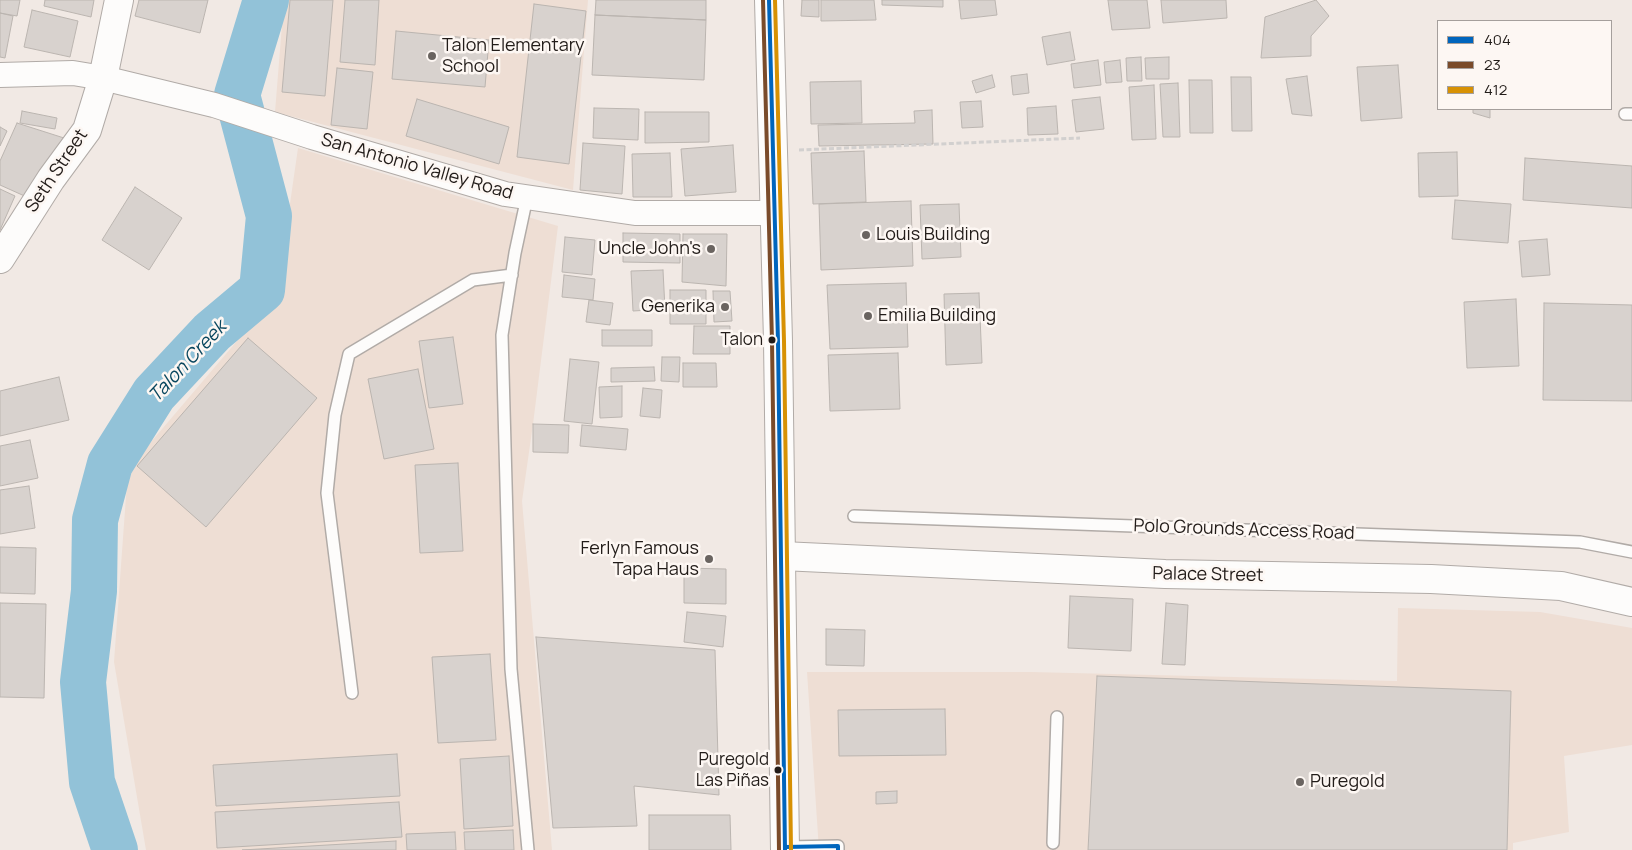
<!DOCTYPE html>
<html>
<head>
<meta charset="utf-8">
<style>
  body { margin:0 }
  #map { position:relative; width:1632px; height:850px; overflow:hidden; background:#f1e9e4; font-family:Manrope,sans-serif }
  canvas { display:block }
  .legend { position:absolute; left:1437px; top:20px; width:175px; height:90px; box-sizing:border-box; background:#fdf7f3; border:1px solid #a59f9c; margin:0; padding:6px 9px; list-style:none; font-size:15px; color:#221c19 }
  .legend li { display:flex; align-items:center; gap:10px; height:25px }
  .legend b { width:25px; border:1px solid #a59f9c }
</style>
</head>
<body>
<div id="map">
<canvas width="1632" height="850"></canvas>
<ul class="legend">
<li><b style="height:6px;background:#0065bd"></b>404</li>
<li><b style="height:6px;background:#7a4b2a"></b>23</li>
<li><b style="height:6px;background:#d79104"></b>412</li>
</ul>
</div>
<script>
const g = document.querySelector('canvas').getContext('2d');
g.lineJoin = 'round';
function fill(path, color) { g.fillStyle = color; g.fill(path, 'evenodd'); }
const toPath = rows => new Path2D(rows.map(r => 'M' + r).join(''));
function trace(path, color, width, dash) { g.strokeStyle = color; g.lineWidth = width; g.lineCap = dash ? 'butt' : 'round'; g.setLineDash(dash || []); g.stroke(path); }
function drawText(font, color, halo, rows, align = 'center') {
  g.font = font + ' Manrope,sans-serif'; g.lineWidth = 5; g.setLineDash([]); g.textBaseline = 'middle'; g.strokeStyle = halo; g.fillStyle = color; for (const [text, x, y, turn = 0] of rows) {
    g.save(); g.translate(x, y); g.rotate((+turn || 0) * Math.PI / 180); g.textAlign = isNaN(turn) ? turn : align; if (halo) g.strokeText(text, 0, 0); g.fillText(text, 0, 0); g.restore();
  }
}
fill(toPath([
  [284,0,588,0,573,190,275,112],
  [298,148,558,226,533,424,522,501,552,850,146,850,114,662,128,469,277,294],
  [1398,608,1540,612,1632,628,1632,745,1564,756,1569,832,1513,843,1513,850,819,850,807,672,1031,672,1397,681]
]), '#eeded4');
trace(toPath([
  [115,850,92,782,83,682,94,591,95,520,110,464,154,394,212,332,262,290,269,216,237,95,266,0]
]), '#92c2d8', 46);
const building = toPath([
  [0,0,20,0,17,16,0,13,0,0],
  [45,0,94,0,91,17,44,6,45,0],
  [139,0,208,0,200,33,135,16,139,0],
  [290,0,333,0,325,96,282,92,290,0],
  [345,0,379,0,375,65,340,62,345,0],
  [596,0,706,0,706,20,595,15,596,0],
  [802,0,819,0,819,17,801,16,802,0],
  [821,0,874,0,876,20,821,21,821,0],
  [882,0,943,0,943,7,882,5,882,0],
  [959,0,995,0,997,15,961,19,959,0],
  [1108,0,1147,0,1150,28,1112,30,1108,0],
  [1161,0,1226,0,1227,18,1163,23,1161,0],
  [1316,0,1329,16,1311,36,1311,56,1261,58,1265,17,1316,0],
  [534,4,586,11,569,164,517,157,534,4],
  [32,10,78,21,70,57,24,47,32,10],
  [0,13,13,16,5,58,0,57,0,13],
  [595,15,706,20,704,80,592,75,595,15],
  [396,31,489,40,485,87,392,79,396,31],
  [1070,32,1075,60,1047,65,1042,37,1070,32],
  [1141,57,1142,81,1127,81,1126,58,1141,57],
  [1169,57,1169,79,1146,79,1145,58,1169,57],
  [1098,60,1101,85,1074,88,1071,64,1098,60],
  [1120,60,1122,82,1106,83,1104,62,1120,60],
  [1398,65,1402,118,1361,121,1357,67,1398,65],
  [337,68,373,72,367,129,331,125,337,68],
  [1027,74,1029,93,1013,95,1011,76,1027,74],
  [992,75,995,87,976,93,972,81,992,75],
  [1307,76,1312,116,1292,114,1286,79,1307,76],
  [1231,77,1251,77,1252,131,1232,131,1231,77],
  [1189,80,1212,80,1213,133,1190,133,1189,80],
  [861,81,862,123,811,124,810,82,861,81],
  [1178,83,1180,137,1163,137,1160,84,1178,83],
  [1154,85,1156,139,1132,140,1129,87,1154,85],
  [1100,97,1104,129,1076,132,1072,100,1100,97],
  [417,99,509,127,499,164,406,136,417,99],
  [981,101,983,127,962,128,960,102,981,101],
  [1056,106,1058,134,1028,135,1027,108,1056,106],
  [594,108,639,109,638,140,593,138,594,108],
  [1473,109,1490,109,1490,118,1473,113,1473,109],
  [932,110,933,144,819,146,818,125,915,123,914,111,932,110],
  [22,111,57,118,55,129,20,123,22,111],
  [645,112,709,112,709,142,645,143,645,112],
  [17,123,64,138,29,198,0,185,0,161,17,123],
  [0,127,7,131,0,146,0,127],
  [583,143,625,146,622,194,580,190,583,143],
  [733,145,736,192,685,196,681,149,733,145],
  [864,151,866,202,813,204,811,153,864,151],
  [1457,152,1458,196,1419,197,1418,153,1457,152],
  [670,153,672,197,633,197,632,154,670,153],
  [1525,158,1632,166,1632,208,1523,200,1525,158],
  [135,187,182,218,149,270,102,240,135,187],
  [0,189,15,196,0,230,0,189],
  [1455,200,1511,204,1508,243,1452,239,1455,200],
  [911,201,913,266,821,270,819,204,911,201],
  [959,204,961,257,922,259,920,205,959,204],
  [623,233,680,234,680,263,623,262,623,233],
  [683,234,727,234,726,286,682,282,683,234],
  [565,237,595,240,592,275,562,272,565,237],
  [1547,239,1550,275,1522,277,1519,241,1547,239],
  [663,270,665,309,633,311,631,271,663,270],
  [564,275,595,279,593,300,562,297,564,275],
  [906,283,908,347,830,349,827,285,906,283],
  [670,290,706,290,706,324,670,324,670,290],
  [713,291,730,291,732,321,714,322,713,291],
  [979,293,982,363,946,365,944,294,979,293],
  [1516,299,1519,366,1467,368,1464,302,1516,299],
  [589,300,613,303,610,325,586,322,589,300],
  [1544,303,1632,305,1632,401,1543,400,1544,303],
  [694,326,730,326,730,354,693,354,694,326],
  [602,330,652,330,652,346,602,346,602,330],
  [453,337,463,404,429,408,419,341,453,337],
  [248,338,317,398,206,527,137,466,248,338],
  [898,353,900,409,830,411,828,355,898,353],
  [662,357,680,357,679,382,661,381,662,357],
  [570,359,599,362,592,424,564,421,570,359],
  [683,363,716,363,717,387,683,387,683,363],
  [654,367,655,381,611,382,611,368,654,367],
  [418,369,434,449,384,459,368,379,418,369],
  [59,377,69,420,0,436,0,391,59,377],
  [622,386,622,417,600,418,599,387,622,386],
  [643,388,662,390,660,418,640,416,643,388],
  [533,424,569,425,568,453,533,452,533,424],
  [582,425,628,429,626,450,580,446,582,425],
  [30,440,38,478,0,486,0,446,30,440],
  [458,463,463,551,420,553,415,465,458,463],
  [29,486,35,528,0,534,0,490,29,486],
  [0,547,36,548,35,594,0,593,0,547],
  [684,568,726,569,726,604,684,603,684,568],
  [1070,596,1133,599,1131,651,1068,648,1070,596],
  [0,603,46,604,44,698,0,697,0,603],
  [1166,603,1188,605,1185,665,1162,664,1166,603],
  [687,612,726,616,723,647,684,642,687,612],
  [826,629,865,630,864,666,826,665,826,629],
  [536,637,715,650,719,795,634,786,637,826,553,828,536,637],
  [490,654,496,740,438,743,432,657,490,654],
  [1097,676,1511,691,1507,850,1088,850,1097,676],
  [945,709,946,755,839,756,838,710,945,709],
  [397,754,400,796,216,806,213,765,397,754],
  [509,756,513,826,464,829,460,759,509,756],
  [897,791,897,803,876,804,876,792,897,791],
  [399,802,402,837,217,848,215,812,399,802],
  [649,815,730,815,731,850,649,850,649,815],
  [513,830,514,850,465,850,464,832,513,830],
  [455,832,456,850,407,850,406,834,455,832],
  [396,841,396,850,242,850,396,841]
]);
fill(building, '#d8d2ce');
trace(building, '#bbb5b0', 1);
const service = toPath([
  [1625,114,1632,114],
  [527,197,515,253,502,335,511,669,528,850],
  [854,516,1580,542,1632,552],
  [352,693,327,493,335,415,349,354,473,280,512,275],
  [1053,843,1057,717],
  [785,847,838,846,838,850]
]);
const minor = toPath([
  [0,75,73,73,103,78,214,105,312,137,505,194,635,213,774,213]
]);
const tertiary = toPath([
  [0,259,51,179,87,130,103,78,119,0],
  [782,556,1165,574,1431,579,1561,586,1632,602]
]);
const trunk = toPath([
  [769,0,778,341,785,850]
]);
trace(service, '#b1aba7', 14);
trace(minor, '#b1aba7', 26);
trace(tertiary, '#b1aba7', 30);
trace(trunk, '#b1aba7', 30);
trace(toPath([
  [799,150,1080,138]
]), '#d2d0cf', 3, [5, 2.5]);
trace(service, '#fdfcfb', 11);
trace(minor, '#fdfcfb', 24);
trace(tertiary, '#fdfcfb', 28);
trace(trunk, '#fdfcfb', 28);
trace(toPath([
  [769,0,778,341,785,850],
  [785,847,838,846,838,850]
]), '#0065bd', 4);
trace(toPath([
  [763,0,772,341,779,850]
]), '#7a4b2a', 4);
trace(toPath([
  [775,0,784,341,791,850]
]), '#d79104', 4);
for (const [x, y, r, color] of [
  [432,56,5,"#6a6460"],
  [866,235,5,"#6a6460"],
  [711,249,5,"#6a6460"],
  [725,307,5,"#6a6460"],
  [868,316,5,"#6a6460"],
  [772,340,4.5,"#221c19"],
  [709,559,5,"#6a6460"],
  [778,770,4.5,"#221c19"],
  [1300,782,5,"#6a6460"]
]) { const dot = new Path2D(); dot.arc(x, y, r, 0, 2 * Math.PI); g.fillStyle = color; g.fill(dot); trace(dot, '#fdf7f3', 2); }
drawText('17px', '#221c19', '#fdf7f3', [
  ["Talon",763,340],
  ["Puregold",769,760],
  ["Las Piñas",769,781]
], 'right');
drawText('18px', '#221c19', '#fdf7f3', [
  ["Talon Elementary",442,46],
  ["School",442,67],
  ["Louis Building",876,235],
  ["Uncle John's",701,249,"right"],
  ["Generika",715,307,"right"],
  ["Emilia Building",878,316],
  ["Ferlyn Famous",699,549,"right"],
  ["Tapa Haus",699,570,"right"],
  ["Puregold",1310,782]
], 'left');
drawText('18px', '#221c19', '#fdf7f3', [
  ["San Antonio Valley Road",417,167,16],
  ["Seth Street",57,171,-56],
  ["Polo Grounds Access Road",1244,530,2],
  ["Palace Street",1208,575,1]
]);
drawText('italic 19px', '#09475f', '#fdf7f3', [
  ["Talon Creek",188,362,-47]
]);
</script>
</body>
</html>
